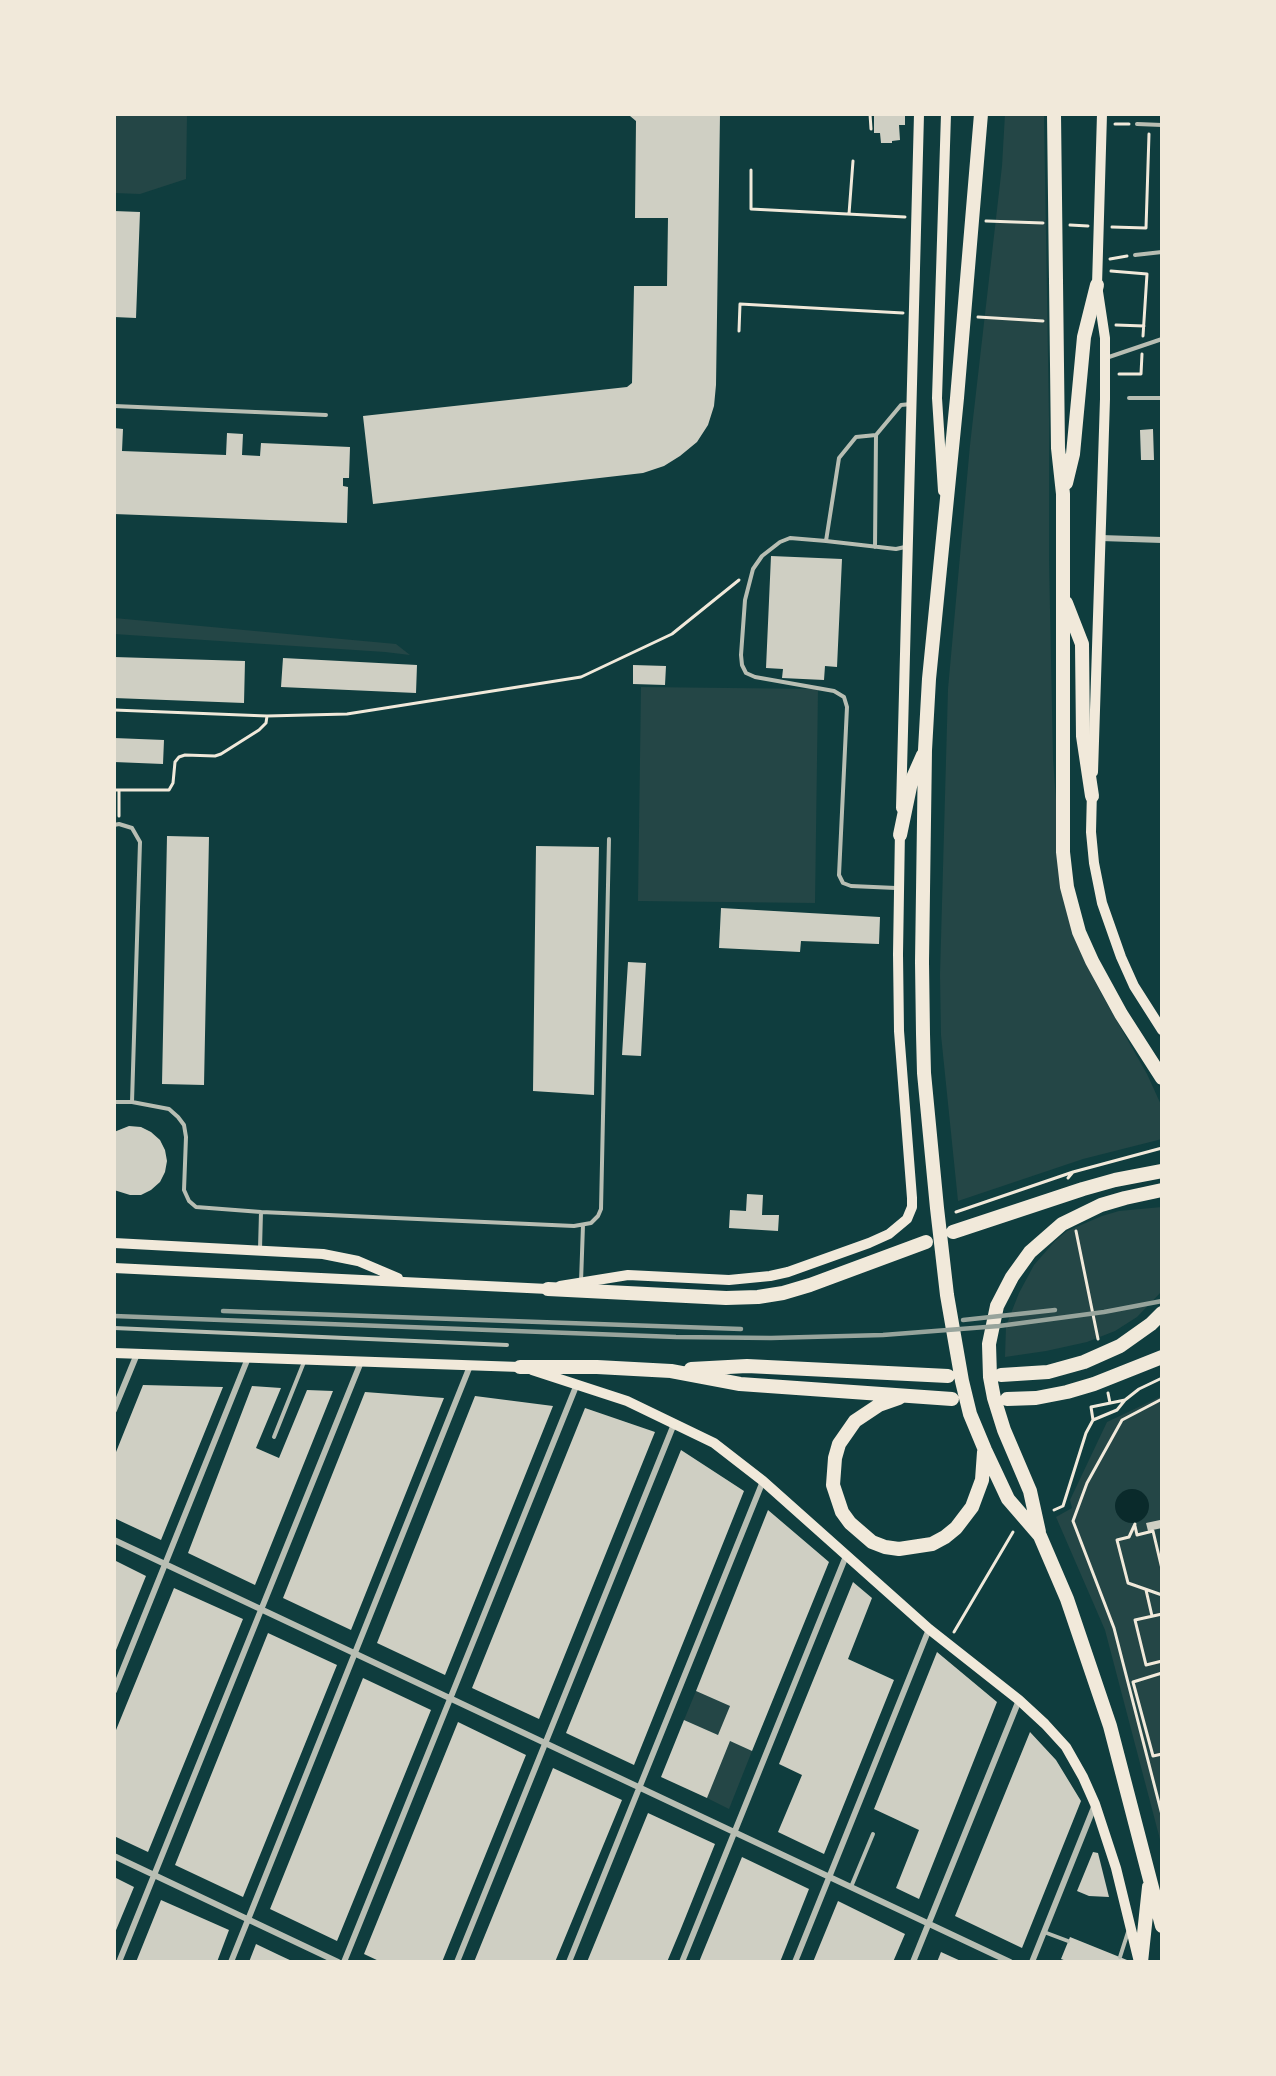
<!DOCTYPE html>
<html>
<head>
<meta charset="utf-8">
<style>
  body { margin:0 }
  #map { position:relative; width:1276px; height:2076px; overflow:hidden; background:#0f3d3e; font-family:"Work Sans",sans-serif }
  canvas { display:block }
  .frame { position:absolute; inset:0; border:116px solid #f1e9da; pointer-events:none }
</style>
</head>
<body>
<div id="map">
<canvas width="1276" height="2076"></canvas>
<div class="frame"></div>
</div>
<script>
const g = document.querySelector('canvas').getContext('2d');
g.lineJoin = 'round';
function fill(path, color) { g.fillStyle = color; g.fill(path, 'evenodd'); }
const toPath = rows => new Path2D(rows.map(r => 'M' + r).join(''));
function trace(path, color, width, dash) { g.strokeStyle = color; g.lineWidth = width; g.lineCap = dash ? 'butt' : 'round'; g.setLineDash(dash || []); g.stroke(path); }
fill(toPath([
  [114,114,187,115,186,179,140,194,114,193],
  [1005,114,1044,114,1049,418,1049,560,1053,759,1057,813,1082,955,1101,993,1147,1074,1162,1107,1162,1139,1083,1159,958,1201,941,1035,940,975,948,689,970,445,1002,166],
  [114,618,396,644,410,655,385,652,114,634],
  [641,687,818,689,815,903,638,901],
  [1162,1207,1162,1291,1137,1317,1115,1331,1087,1342,1046,1351,1005,1357,1006,1326,1019,1293,1034,1265,1055,1241,1067,1231,1102,1216,1119,1211],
  [1162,1396,1162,1847,1105,1630,1056,1517,1072,1508,1070,1500,1107,1422],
  [696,1691,730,1706,718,1735,684,1720],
  [730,1741,752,1751,729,1809,707,1798]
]), '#244646');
fill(toPath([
  '1115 1506a17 17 0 1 1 34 0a17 17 0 1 1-34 0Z'
]), '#0a2a2b');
fill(toPath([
  [623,114,720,114,716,385,714,406,708,425,697,442,680,456,664,466,643,473,373,504,363,416,627,387,632,383,634,286,667,286,668,218,635,218,636,121,630,116],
  [874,114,905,114,905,125,899,125,900,140,892,141,892,143,881,143,880,133,874,133],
  [114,211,140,212,136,318,114,317],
  [114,428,123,429,122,451,226,455,227,433,243,434,242,455,260,456,261,443,350,447,349,478,343,478,343,486,348,487,347,523,114,514],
  [1153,429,1154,460,1141,460,1140,430],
  [771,556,842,559,837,667,825,666,824,680,782,678,783,669,766,668],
  [114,657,245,661,244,703,114,698],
  [283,658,417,665,416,693,281,687],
  [633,665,666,666,665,685,633,684],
  [114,738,164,740,163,764,114,762],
  [167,836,209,837,204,1085,162,1084],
  [536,846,599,847,594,1095,533,1091],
  [721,908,880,917,879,944,801,941,800,952,719,948],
  [628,962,646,963,641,1056,622,1055],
  [129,1126,141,1127,151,1132,160,1140,165,1150,167,1161,165,1172,160,1182,151,1190,141,1195,130,1195,114,1190,114,1132],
  [747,1194,763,1195,762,1215,779,1215,778,1231,729,1228,730,1210,746,1211],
  [143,1385,223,1387,161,1540,114,1518,114,1457],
  [252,1386,281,1388,256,1448,279,1458,307,1390,333,1391,255,1585,188,1553],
  [365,1392,444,1398,351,1630,283,1598],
  [475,1396,553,1406,445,1675,377,1643],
  [585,1408,655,1432,539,1719,472,1688],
  [681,1450,744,1491,634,1765,566,1733],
  [768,1510,829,1562,752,1751,730,1741,707,1798,661,1777,684,1720,718,1735,730,1706,696,1691],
  [1160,1520,1162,1528,1148,1531,1146,1523],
  [114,1560,146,1576,114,1655],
  [853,1582,872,1598,848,1659,894,1680,824,1854,778,1832,802,1775,779,1764],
  [174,1588,243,1619,148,1852,114,1836,114,1735],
  [268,1633,337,1665,243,1897,175,1865],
  [937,1652,997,1702,919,1899,896,1888,919,1830,874,1809],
  [363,1678,431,1710,337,1941,270,1909],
  [458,1722,526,1755,442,1962,381,1962,364,1954],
  [1030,1732,1056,1760,1081,1801,1022,1948,955,1916],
  [553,1768,622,1800,555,1962,474,1962],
  [648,1813,715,1844,680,1931,667,1962,587,1962],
  [1093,1852,1098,1853,1109,1897,1089,1896,1077,1891],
  [742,1857,809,1889,786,1947,780,1962,699,1962],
  [114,1877,134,1887,114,1935],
  [161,1900,229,1930,217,1962,136,1962],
  [838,1901,905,1934,893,1962,813,1962],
  [1070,1937,1132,1962,1069,1962,1061,1959],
  [256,1944,279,1955,294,1962,249,1962],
  [941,1952,963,1962,937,1962]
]), '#cfcfc3');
trace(toPath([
  [870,114,871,129],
  [1115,124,1129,124],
  [751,170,751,209,905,217],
  [849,214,853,161],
  [986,221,1043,223],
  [1070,225,1088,226],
  [1112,227,1146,228,1149,134],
  [1110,259,1127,256],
  [1111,271,1147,274,1143,336],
  [978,317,1043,321],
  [1116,325,1144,326],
  [739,331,740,304,903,313],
  [1119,374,1141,374,1142,354],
  [114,710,267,716],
  [114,790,169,790,173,783,175,762,179,757,185,755,215,756,221,754,259,730,266,723,267,716,347,714,581,677,672,634,739,580],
  [119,790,119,816],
  [1068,1178,1073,1172],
  [956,1212,1073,1172,1162,1148],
  [1076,1231,1098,1339],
  [1108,1393,1110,1403],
  [1162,1399,1122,1420,1087,1483,1073,1521,1114,1628,1162,1815],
  [1093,1420,1091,1407,1125,1400],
  [1054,1510,1063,1506,1086,1433,1093,1420,1117,1410,1125,1400,1139,1389,1162,1378],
  [1135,1524,1129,1537,1117,1540,1128,1583,1162,1595],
  [1135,1526,1137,1535,1153,1531,1162,1569],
  [1146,1590,1152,1616],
  [1162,1614,1135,1620,1146,1665,1162,1661],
  [954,1632,1013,1532],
  [1162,1673,1133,1682,1153,1756,1162,1754]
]), '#f1e9da', 3);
trace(toPath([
  [1137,124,1162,125],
  [1135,255,1162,252],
  [1106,358,1162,339],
  [1129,398,1162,398],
  [114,406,326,415],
  [826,541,896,549,905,547],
  [875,547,876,435],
  [114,825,119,824,132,828,140,842,132,1102],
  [896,888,851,886,843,883,839,875,847,707,844,697,834,691,755,677,746,673,742,665,741,655,745,600,753,569,762,556,780,542,790,538,826,541,839,458,856,437,876,435,901,405,911,404],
  [114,1102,132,1102,169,1109,178,1117,184,1125,186,1137,184,1190,189,1201,196,1207,261,1212,260,1249],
  [261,1212,574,1226,591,1223,598,1216,601,1209,609,839],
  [581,1282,583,1225],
  [114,1328,507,1345],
  [274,1437,304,1362],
  [851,1887,873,1834],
  [1044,1932,1068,1941],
  [1120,1957,1128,1932]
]), '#b8beb3', 4);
trace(toPath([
  [1101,538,1162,540],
  [114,1410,137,1354],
  [114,1540,1010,1962],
  [114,1691,248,1358],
  [114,1856,338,1962],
  [119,1962,361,1362],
  [231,1962,470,1366],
  [344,1962,577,1384],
  [457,1962,674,1424],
  [569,1962,763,1481],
  [682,1962,846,1556],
  [795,1962,929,1629],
  [913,1962,1019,1700],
  [1032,1962,1094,1807]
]), '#b8beb3', 6);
trace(toPath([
  [943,491,937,398,946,114],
  [1093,772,1105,399,1105,338,1097,285,1102,114],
  [1092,790,1091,832,1094,863,1102,903,1121,957,1134,986,1162,1030],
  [901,808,919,114],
  [560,1286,628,1275,729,1280,770,1276,788,1272,869,1243,889,1234,907,1219,912,1207,912,1198,899,1031,898,954,900,830],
  [532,1370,627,1401,714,1443,763,1481,929,1629,1019,1700,1045,1724,1066,1747,1083,1777,1095,1804,1116,1868,1139,1962]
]), '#f1e9da', 10);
trace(toPath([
  [114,1243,323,1254,358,1261,398,1278],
  [114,1268,548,1289],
  [114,1353,520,1367]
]), '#f1e9da', 10);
trace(toPath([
  [981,114,957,398,929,679,925,750,922,962,923,1034,924,1073,937,1208,947,1295,962,1381,970,1414,985,1450,1008,1499,1040,1536,1067,1599,1110,1726,1162,1926],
  [1054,114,1058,448,1063,494,1063,852,1067,887,1079,932,1092,961,1121,1014,1162,1078],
  [1066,483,1073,454,1084,337,1097,285],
  [1066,603,1082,644,1083,736,1092,796],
  [900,835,911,782,923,755],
  [953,1232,1083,1189,1115,1180,1162,1171],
  [548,1289,726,1298,758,1297,783,1293,810,1285,926,1242],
  [520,1367,597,1367,671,1371,740,1384,952,1399],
  [691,1369,747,1366,948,1376],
  [1001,1375,1048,1372,1084,1362,1120,1346,1151,1324,1162,1313],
  [899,1398,879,1405,855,1421,839,1444,835,1458,833,1485,842,1512,850,1523,872,1542,885,1547,899,1549,932,1544,945,1537,956,1528,972,1507,982,1480,984,1452],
  [1007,1399,1036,1398,1067,1392,1094,1384,1162,1357],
  [1039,1532,1030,1491,1004,1430,994,1398,990,1377,989,1344,997,1306,1012,1277,1030,1252,1062,1224,1101,1205,1125,1198,1162,1190],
  [1141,1962,1149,1887]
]), '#f1e9da', 14);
trace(toPath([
  [223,1311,741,1329],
  [114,1316,676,1337,771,1338,883,1335,999,1326,1104,1312,1162,1301],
  [963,1320,1055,1310]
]), '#97a49c', 4.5);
</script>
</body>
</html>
